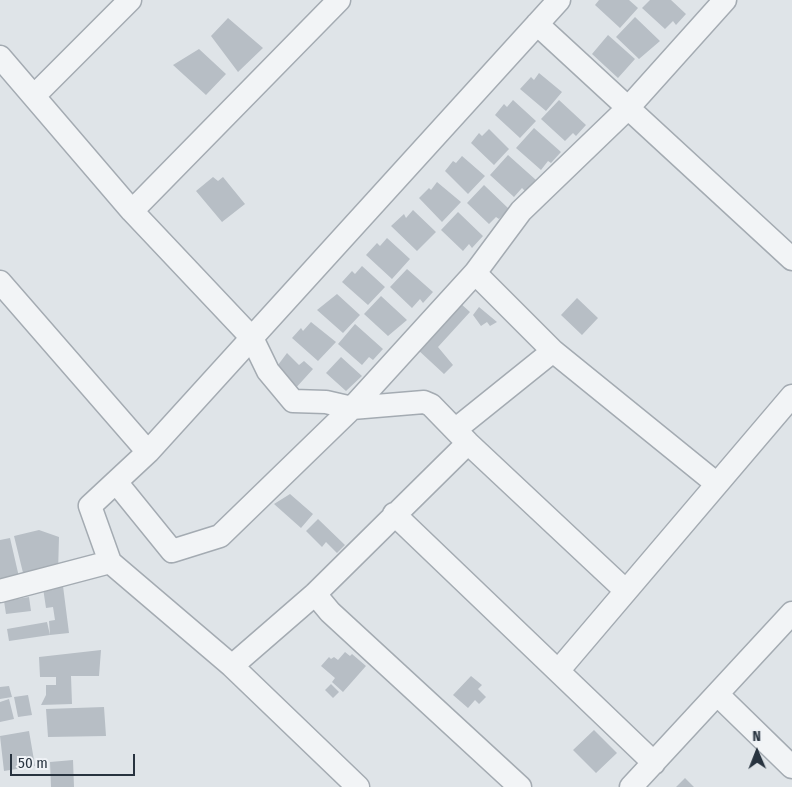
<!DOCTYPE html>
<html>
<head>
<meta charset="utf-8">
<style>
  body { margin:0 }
  #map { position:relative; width:792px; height:787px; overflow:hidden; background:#dfe4e8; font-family:"Fira Sans Condensed",sans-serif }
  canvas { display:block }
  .north { position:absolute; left:732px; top:727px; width:50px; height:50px; -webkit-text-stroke:4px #eff2f6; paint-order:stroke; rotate:359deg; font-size:14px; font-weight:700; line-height:20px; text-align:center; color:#28333f }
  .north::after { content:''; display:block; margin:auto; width:18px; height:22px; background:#28333f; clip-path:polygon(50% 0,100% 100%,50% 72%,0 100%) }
  .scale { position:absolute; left:10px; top:754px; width:125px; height:22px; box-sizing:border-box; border:2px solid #28333f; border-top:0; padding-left:6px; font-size:15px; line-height:18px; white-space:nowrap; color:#28333f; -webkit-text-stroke:4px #eff2f6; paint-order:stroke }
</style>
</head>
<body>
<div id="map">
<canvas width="792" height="787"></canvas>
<div class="north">N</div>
<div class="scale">50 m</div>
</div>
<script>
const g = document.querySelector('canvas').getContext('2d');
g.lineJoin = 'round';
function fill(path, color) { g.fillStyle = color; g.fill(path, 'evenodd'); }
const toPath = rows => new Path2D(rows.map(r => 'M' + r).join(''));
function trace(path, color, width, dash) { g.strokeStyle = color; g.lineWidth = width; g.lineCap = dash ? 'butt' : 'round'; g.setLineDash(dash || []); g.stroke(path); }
fill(toPath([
  [599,0,629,0,638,8,620,28,595,5],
  [650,0,671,0,686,14,676,25,673,21,665,29,642,8],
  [635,17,660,41,639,59,616,37],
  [228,18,263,48,238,72,211,36],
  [608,35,635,59,618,78,592,54],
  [199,49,226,74,206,95,173,65],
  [539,73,562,92,546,111,520,89,531,77,534,80],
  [513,100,536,121,520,138,495,115,504,104,507,107],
  [559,100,586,125,576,136,573,133,565,141,541,119],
  [534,128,561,152,551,163,548,161,541,170,516,148],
  [489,129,509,149,494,165,471,143,479,133,482,136],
  [508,155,536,180,525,191,522,188,514,197,490,175],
  [462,156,485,176,468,194,445,171,453,161,456,163],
  [213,177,218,181,223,177,245,204,222,222,196,191],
  [437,182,461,202,442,222,419,198,429,188,431,190],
  [484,185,509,209,499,219,496,217,489,224,467,203],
  [413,210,436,232,417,251,391,226,404,214,406,218],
  [458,212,483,236,472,248,469,244,463,251,441,230],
  [387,238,410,259,392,279,366,255,377,243,380,246],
  [362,266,385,287,368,305,342,282,352,271,355,274],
  [407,269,433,292,423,303,420,299,412,308,390,287],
  [337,294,360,315,343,333,317,310],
  [381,296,407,320,388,336,364,314],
  [577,298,598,318,582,335,561,315],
  [460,303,470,312,438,347,453,365,444,374,417,349],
  [479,307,497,322,490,326,487,322,481,326,473,315],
  [311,322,336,342,318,361,292,338,301,328,303,331],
  [355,324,383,349,373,360,369,357,362,365,338,344],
  [287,353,299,365,304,361,313,369,294,390,275,369],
  [341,357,362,376,346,391,326,373],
  [290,494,313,514,301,528,274,504],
  [318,519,345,545,337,553,326,542,322,547,306,531],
  [39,530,59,537,58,573,25,581,14,536],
  [10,538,19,577,0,581,0,540],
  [63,586,69,633,50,635,49,621,55,620,53,607,46,608,43,588],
  [29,597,31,611,6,614,4,601],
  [47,622,50,635,9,641,7,629],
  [101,650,99,676,71,676,72,704,41,705,46,695,46,685,56,685,56,677,40,677,39,657],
  [345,652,350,656,352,654,366,666,343,692,332,682,335,678,321,666,329,657,331,659,334,657,338,660],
  [471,676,482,685,478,689,486,697,479,704,475,700,468,708,453,695],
  [331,684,339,692,333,698,325,690],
  [9,686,12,697,0,699,0,687],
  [28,695,32,715,18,717,14,697],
  [9,699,14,719,0,722,0,702],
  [104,707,106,736,48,737,46,709],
  [594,730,617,753,596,773,573,750],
  [29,731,35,766,4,771,0,736],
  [73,760,74,787,51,787,50,762],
  [685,778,694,787,676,787]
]), '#b7bec5');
const minor = toPath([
  [537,24,792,259],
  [0,57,132,211,252,338,268,371,293,401,326,402,352,408,424,402,431,405,468,443,626,591],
  [34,96,130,0],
  [132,211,339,0],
  [475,273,553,351],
  [0,282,148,452],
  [456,429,553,351,717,484],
  [116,482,172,551,220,536,352,408,475,273,521,211,628,108,725,0],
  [394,514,654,763],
  [110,562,232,666,358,787],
  [0,591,110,562,90,506,148,452,559,0],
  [315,594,330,612,520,787],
  [232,666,315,594,468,443],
  [558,671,792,396],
  [717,694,792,767],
  [631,787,792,613]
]);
trace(minor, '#a4abb2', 25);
trace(minor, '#f2f4f6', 22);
</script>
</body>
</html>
